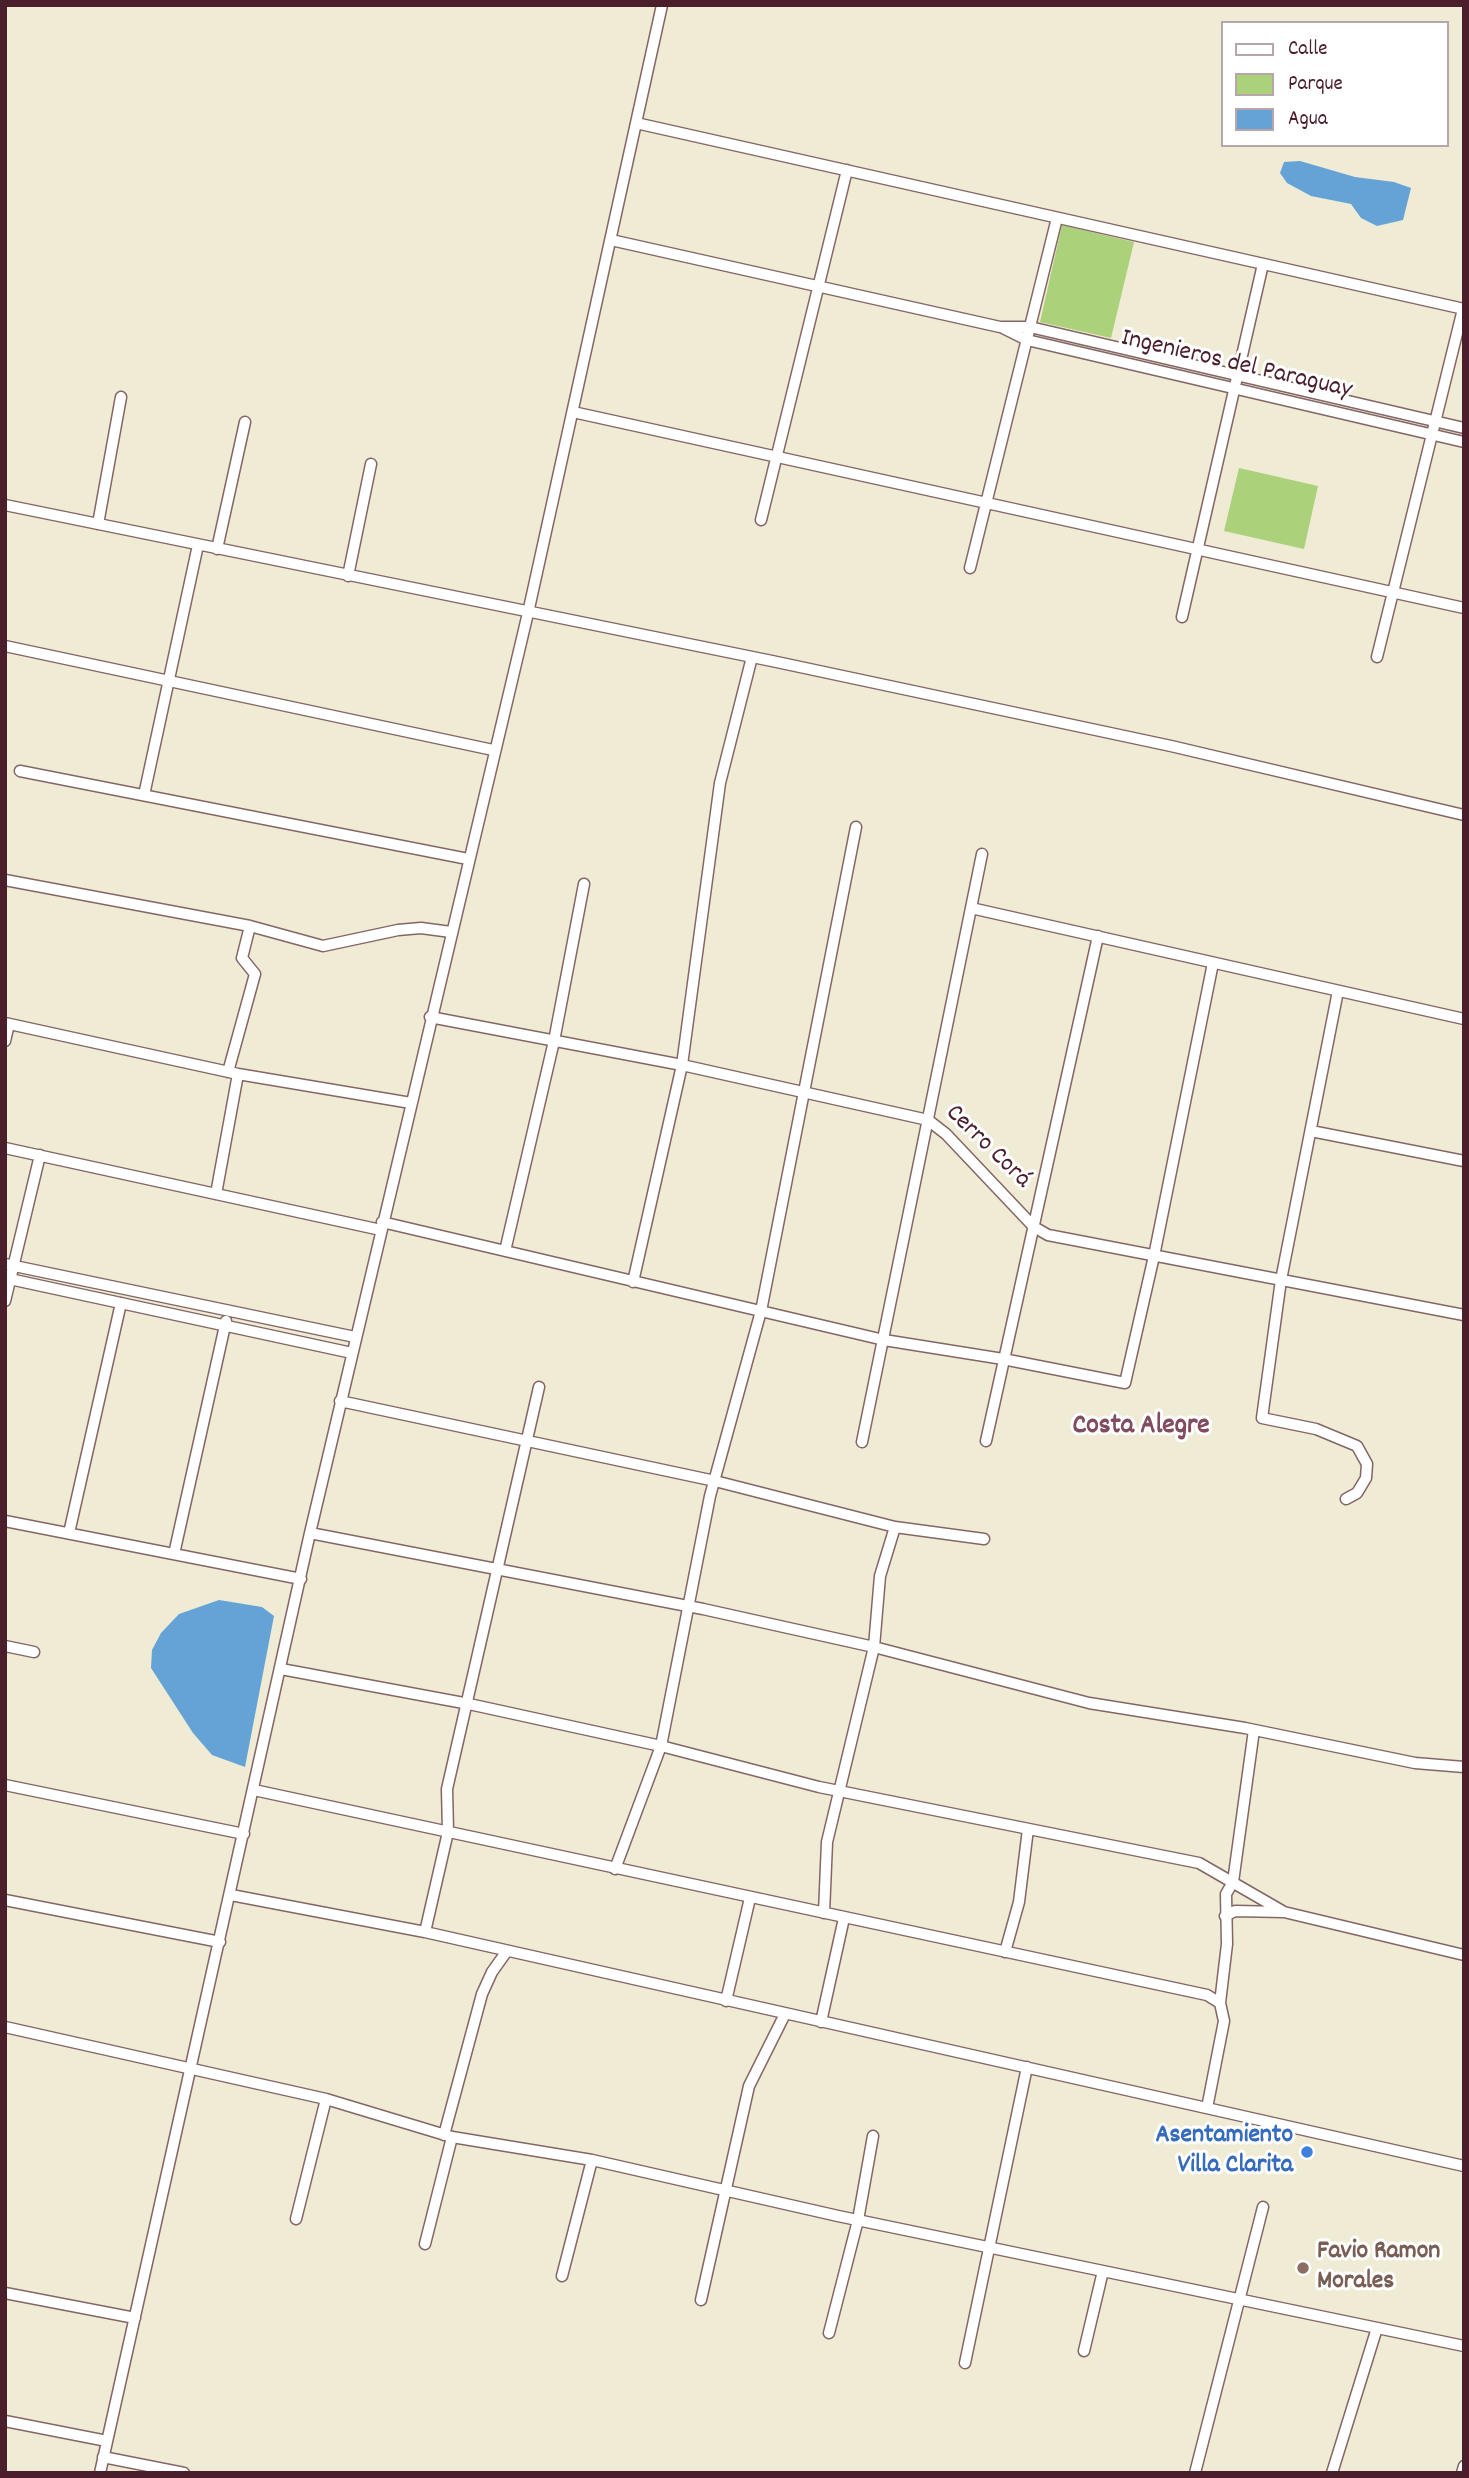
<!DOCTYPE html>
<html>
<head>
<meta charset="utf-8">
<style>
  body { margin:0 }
  #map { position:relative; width:1469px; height:2478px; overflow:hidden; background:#efebd4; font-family:Dekko,sans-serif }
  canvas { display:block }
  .frame { position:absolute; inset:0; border:7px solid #4a1f2b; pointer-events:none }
  .legend { position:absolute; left:1221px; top:21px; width:228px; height:126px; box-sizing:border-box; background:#fff; border:2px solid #b7a5aa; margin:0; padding:9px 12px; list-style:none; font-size:21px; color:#4a1f2b }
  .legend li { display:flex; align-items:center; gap:14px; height:35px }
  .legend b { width:35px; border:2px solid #b7a5aa }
</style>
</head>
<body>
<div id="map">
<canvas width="1469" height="2478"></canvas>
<div class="frame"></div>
<ul class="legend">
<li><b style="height:9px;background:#fff"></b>Calle</li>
<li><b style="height:19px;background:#abd17b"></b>Parque</li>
<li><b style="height:19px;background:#65a3d7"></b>Agua</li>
</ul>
</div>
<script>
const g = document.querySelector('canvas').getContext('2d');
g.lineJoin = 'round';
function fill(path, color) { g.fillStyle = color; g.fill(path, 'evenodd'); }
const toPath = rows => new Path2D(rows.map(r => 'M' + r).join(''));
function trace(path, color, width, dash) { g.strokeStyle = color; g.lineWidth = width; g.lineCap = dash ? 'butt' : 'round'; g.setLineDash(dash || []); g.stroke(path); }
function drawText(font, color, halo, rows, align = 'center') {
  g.font = font + ' Dekko,sans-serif'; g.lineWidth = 6; g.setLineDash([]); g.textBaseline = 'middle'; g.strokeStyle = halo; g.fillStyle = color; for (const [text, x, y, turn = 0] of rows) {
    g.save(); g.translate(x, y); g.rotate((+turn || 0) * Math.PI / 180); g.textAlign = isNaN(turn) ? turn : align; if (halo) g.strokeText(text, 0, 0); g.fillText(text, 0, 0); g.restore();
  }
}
fill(toPath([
  [1062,225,1134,242,1111,338,1040,322],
  [1239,468,1318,486,1304,549,1224,531]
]), '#abd17b');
fill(toPath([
  [1300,161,1355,177,1394,182,1411,188,1403,220,1377,226,1361,218,1351,204,1311,196,1287,183,1280,173,1284,162],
  [219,1600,262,1607,274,1616,245,1767,212,1755,193,1733,151,1668,152,1650,161,1633,179,1614]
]), '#65a3d7');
const minor = toPath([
  [636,123,1464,309],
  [611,240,1000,327,1030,327,1464,428],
  [1003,328,1027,340,1464,442],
  [573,412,1464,608],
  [5,505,772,661,1171,746,1464,815],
  [761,520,847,170],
  [98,524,121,397],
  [217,549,245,422],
  [970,568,1057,218],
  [348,576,371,464],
  [1182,617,1263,264],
  [5,646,493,750],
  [1377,657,1463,309],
  [20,771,468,859],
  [144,795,198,545],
  [5,880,250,926,323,946,398,930,421,928,451,932],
  [971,908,1464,1019],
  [1338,991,1281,1280,1262,1418,1316,1429,1357,1446,1367,1464,1366,1478,1357,1493,1346,1499],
  [430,1017,682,1065,928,1120,946,1134,1034,1227,1048,1235,1464,1315],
  [5,1023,238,1074,411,1103],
  [5,1041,9,1024],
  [228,1072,255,974,242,958,250,926],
  [1311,1131,1464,1161],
  [5,1148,381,1230],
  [216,1194,238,1074],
  [382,1222,884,1340,1003,1359,1125,1383,1154,1256,1213,963],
  [505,1251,554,1041,584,884],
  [5,1264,355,1337],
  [5,1278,352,1353],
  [633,1282,682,1065,720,783,752,657],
  [5,1301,40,1155],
  [340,1401,715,1481,895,1527,984,1539],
  [986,1441,1098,936],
  [862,1442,982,854],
  [5,1521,301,1579],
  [69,1533,121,1303],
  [310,1533,703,1609,874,1647,1089,1703,1245,1728,1415,1763,1464,1767],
  [174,1554,226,1321],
  [5,1646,34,1652],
  [281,1669,469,1704,661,1746,819,1787,1199,1863,1284,1912,1464,1955],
  [5,1785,244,1834],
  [254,1790,1207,1995,1220,2003],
  [615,1869,661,1746,710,1496,761,1311,856,827],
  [231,1895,425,1932,1464,2166],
  [5,1900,220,1942],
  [824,1913,827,1842,874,1647,880,1576,895,1527],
  [1225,1916,1235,1911,1284,1912],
  [425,1932,448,1832,447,1789,539,1387],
  [1005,1952,1019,1902,1028,1829],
  [726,2001,750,1898],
  [821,2022,844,1918],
  [5,2027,326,2099,452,2137,592,2160,838,2216,1464,2346],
  [1207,2108,1224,2021,1220,2003,1227,1944,1226,1894,1233,1882,1254,1730],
  [444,2135,482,1994,492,1972,507,1951],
  [296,2219,326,2099],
  [425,2244,452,2137],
  [562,2276,592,2160],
  [5,2293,135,2318],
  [701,2300,749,2086,785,2014],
  [829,2333,858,2220,873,2136],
  [1084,2351,1103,2271],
  [965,2363,1027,2067],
  [5,2421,107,2441],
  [103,2457,184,2473],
  [100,2473,310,1533,528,613,662,5],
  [1195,2473,1263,2207],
  [1332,2473,1377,2328],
  [1462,2473,1464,2466]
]);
trace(minor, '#846666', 13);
trace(minor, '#fff', 10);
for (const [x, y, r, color] of [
  [1307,2152,7,"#3f7fe0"],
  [1303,2268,7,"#8d6e63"]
]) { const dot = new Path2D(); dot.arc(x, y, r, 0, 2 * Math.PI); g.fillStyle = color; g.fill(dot); trace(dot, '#fff', 2.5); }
drawText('26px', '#4a1f2b', '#fff', [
  ["Ingenieros del Paraguay",1236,366,13],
  ["Cerro Corá",987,1148,44]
]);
drawText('bold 26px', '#366cbe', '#fff', [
  ["Asentamiento",1293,2137],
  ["Villa Clarita",1293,2167]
], 'right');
drawText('bold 26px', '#785e54', '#fff', [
  ["Favio Ramon",1317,2253],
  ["Morales",1317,2283]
], 'left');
drawText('bold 28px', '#814c5d', '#fff', [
  ["Costa Alegre",1141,1428]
]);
</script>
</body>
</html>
